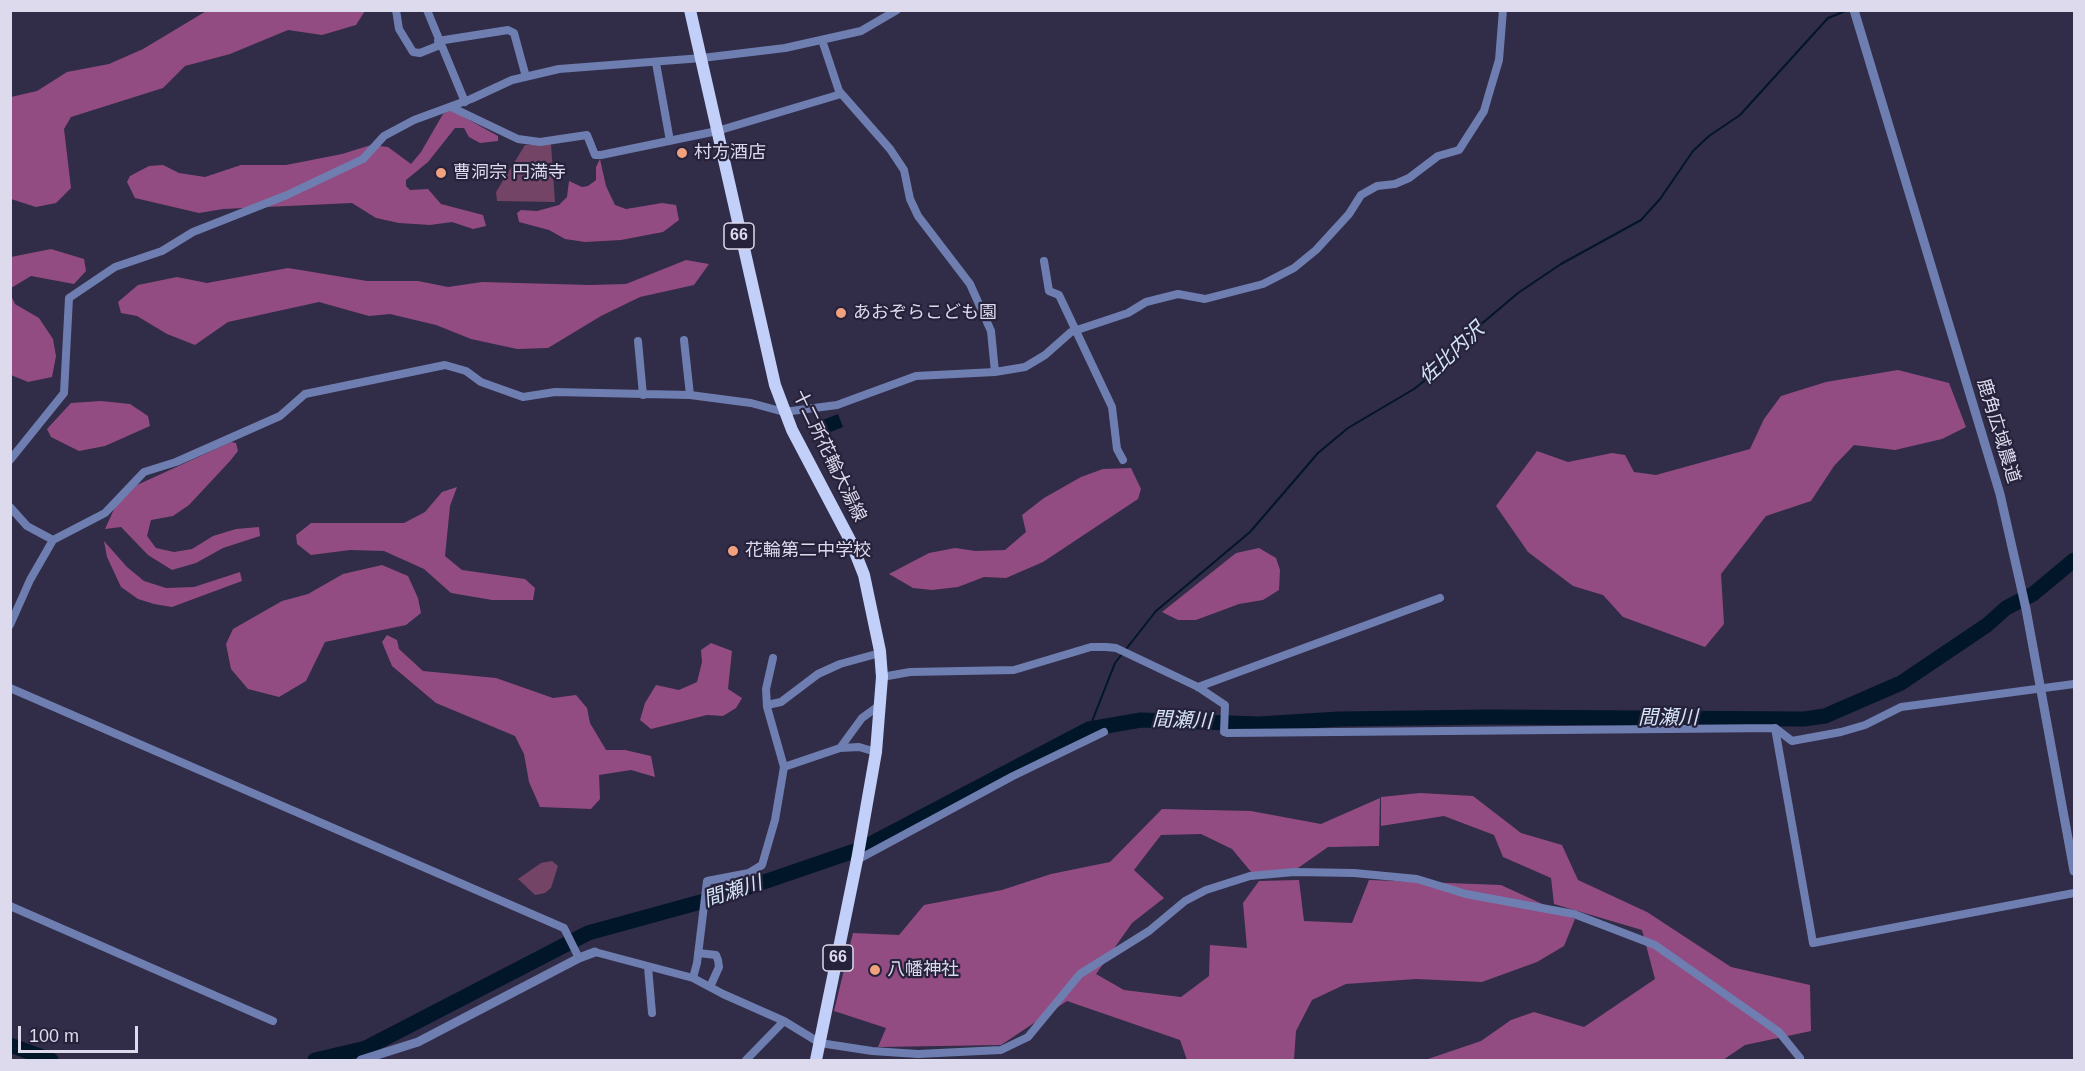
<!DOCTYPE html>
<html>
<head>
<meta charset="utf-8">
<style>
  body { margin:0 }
  #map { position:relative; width:2085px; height:1071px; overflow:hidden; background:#312c47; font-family:Arial,sans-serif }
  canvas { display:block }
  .frame { position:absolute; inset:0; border:12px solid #dcdaec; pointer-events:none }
  .scale { position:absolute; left:18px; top:1026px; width:120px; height:27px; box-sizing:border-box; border:3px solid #dcdaec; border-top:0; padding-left:8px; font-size:18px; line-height:21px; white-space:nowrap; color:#dcdaec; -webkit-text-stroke:4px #27223c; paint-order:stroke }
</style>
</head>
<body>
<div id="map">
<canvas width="2085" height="1071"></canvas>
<div class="frame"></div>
<div class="scale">100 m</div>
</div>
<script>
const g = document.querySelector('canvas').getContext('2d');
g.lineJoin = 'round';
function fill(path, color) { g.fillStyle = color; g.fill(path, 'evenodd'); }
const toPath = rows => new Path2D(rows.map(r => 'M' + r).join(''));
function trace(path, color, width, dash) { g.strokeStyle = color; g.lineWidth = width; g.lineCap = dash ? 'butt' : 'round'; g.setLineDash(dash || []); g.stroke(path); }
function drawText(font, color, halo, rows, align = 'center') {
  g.font = font + ' Arial,"Noto Sans JP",sans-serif'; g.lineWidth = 4.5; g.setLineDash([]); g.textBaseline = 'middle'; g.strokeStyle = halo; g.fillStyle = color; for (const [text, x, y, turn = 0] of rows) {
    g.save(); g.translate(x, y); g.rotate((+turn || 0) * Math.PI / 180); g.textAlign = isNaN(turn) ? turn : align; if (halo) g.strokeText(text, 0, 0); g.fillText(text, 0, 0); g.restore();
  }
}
fill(toPath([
  [551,144,555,202,497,201,496,192,525,145],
  [552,861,558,866,551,888,545,893,535,895,518,879,541,863]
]), '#744467');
fill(toPath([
  [208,10,365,11,356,25,322,35,288,30,230,54,185,66,163,88,71,117,64,129,71,188,56,203,36,207,11,199,11,97,37,91,67,72,109,64,143,49],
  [451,110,498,136,498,141,480,143,469,137,464,128,455,128,428,162,406,180,406,186,410,190,428,189,441,204,483,215,486,226,473,229,452,222,430,225,399,223,376,218,352,203,223,209,199,213,135,198,127,182,130,176,149,166,163,165,179,173,205,177,241,165,286,165,342,154,371,145,388,147,411,164,421,152,443,114],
  [600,159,606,186,615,205,626,209,662,203,676,205,679,220,663,232,621,240,585,242,565,239,549,230,519,222,517,213,521,210,537,211,559,205,567,197,569,181,582,187,588,186,596,180,596,167],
  [51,249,84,259,86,271,74,284,31,276,11,288,11,257],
  [686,260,709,264,694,285,640,297,601,316,548,348,517,349,471,339,436,325,390,314,369,316,319,302,228,322,195,345,167,334,137,316,121,313,118,302,138,285,177,277,207,283,288,268,367,281,418,281,448,287,482,282,590,285,626,284],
  [10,293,15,304,39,318,53,339,56,356,52,377,28,382,11,375],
  [1898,370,1949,383,1966,427,1942,439,1895,450,1854,445,1834,466,1811,501,1766,516,1721,574,1724,624,1705,647,1623,617,1603,595,1573,586,1528,552,1496,506,1537,451,1568,462,1612,453,1625,455,1634,472,1656,475,1750,449,1764,419,1781,396,1826,382],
  [101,401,130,404,148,416,150,426,105,446,79,451,51,437,47,429,71,403],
  [231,442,236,443,238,451,230,461,189,505,173,516,151,520,147,536,156,548,174,552,192,549,213,536,236,529,259,527,260,536,223,548,196,563,172,570,148,555,121,527,105,529,115,507,137,485],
  [1131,468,1141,489,1138,499,1043,562,1006,578,984,577,958,587,932,590,913,588,889,574,929,553,955,548,976,551,1005,550,1026,532,1022,515,1044,498,1081,477,1103,469],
  [457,487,450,506,445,556,462,570,525,579,535,588,533,600,492,600,451,593,424,569,384,551,350,550,311,555,297,544,296,535,311,523,404,523,425,512,442,492],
  [104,541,127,567,144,581,166,588,194,587,240,572,242,581,172,607,154,604,138,599,121,587,107,557],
  [1259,548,1276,558,1280,570,1279,590,1263,600,1239,604,1196,620,1178,620,1162,612,1236,553],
  [382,565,408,576,418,598,421,613,406,625,325,642,306,681,279,697,248,689,231,669,226,644,233,629,282,601,308,594,343,574],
  [387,635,397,640,399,649,423,671,496,678,553,698,576,695,587,708,590,723,606,750,625,750,651,756,655,777,631,770,599,775,600,799,591,809,540,807,529,782,524,754,515,736,436,703,392,666,382,642],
  [711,643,732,651,728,689,742,698,736,708,723,716,707,715,651,729,640,720,645,703,656,685,679,690,697,682,702,662,701,650],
  [1420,793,1473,796,1521,833,1562,845,1578,880,1647,912,1731,967,1810,985,1811,1031,1745,1045,1723,1060,1425,1060,1481,1041,1511,1020,1534,1012,1584,1027,1655,979,1642,930,1554,904,1551,878,1503,857,1494,835,1444,816,1381,826,1381,797],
  [1380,798,1379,846,1328,847,1298,868,1252,873,1232,849,1201,834,1161,835,1134,870,1164,898,1132,923,1096,974,1124,990,1181,997,1209,976,1210,945,1247,948,1243,903,1259,881,1299,880,1304,921,1352,923,1369,880,1501,885,1575,919,1564,946,1537,962,1482,982,1416,979,1346,984,1312,1000,1296,1031,1294,1060,1187,1060,1180,1040,1067,1001,1001,1045,878,1047,886,1028,834,1011,853,933,899,935,924,905,1002,890,1051,874,1110,862,1162,809,1251,811,1321,824]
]), '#934c82');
fill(toPath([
  [838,414,843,427,816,438,810,425]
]), '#021629');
trace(toPath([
  [1089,729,1115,663,1156,611,1250,532,1318,453,1348,428,1414,389,1442,367,1479,326,1518,293,1561,264,1641,220,1660,199,1693,151,1709,136,1740,115,1828,18,1848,10]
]), '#021629', 2);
trace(toPath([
  [10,1045,51,1060],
  [315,1060,366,1048,588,933,726,895,863,848,1089,729,1141,720,1259,724,1339,719,1488,717,1804,719,1825,716,1901,683,1987,625,2006,608,2033,594,2074,560]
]), '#021629', 15);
trace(toPath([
  [396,10,399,29,413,52,420,53,440,45],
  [427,10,465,102],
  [822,40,839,91,890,149,904,170,910,199,918,216,970,284,991,331,995,372],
  [438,41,508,30,514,33,526,77],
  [656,63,670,141],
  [451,107,518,139,540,142,587,135,595,155,601,155,717,131,841,94],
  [1044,261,1049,291,1059,295,1112,407,1117,449,1123,460],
  [684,340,690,395],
  [638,341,643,395],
  [10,460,64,393,69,298,115,267,162,251,193,232,287,195,363,159,384,136,414,120,471,99,512,80,559,69,702,58,785,48,861,31,897,10],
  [10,507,27,526,53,540],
  [10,625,30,580,53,540,105,513,144,472,176,462,280,416,305,394,445,365,466,371,481,382,523,397,555,392,690,395,751,403,784,412,837,405,916,376,995,372,1025,367,1045,355,1071,332,1128,313,1146,302,1178,294,1205,299,1263,284,1294,268,1316,250,1349,214,1361,195,1377,186,1395,184,1409,178,1438,156,1459,150,1484,111,1488,97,1499,60,1503,10],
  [773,658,766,689,767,707,784,767],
  [882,677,910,672,1014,670,1091,647,1106,647,1116,648,1198,687,1225,705,1224,732,1227,733,1775,728,1792,741,1841,732,1865,725,1901,707,2074,684],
  [1198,687,1440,598],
  [10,688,564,928,579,958],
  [767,705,781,702,818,674,840,664,880,653],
  [1775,728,1813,943,2074,893],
  [840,748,859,747,876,752],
  [857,860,1013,776,1104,732],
  [10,906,273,1021],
  [595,952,693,978,723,994,784,1021,820,1043,872,1051,918,1054,1001,1050,1028,1037,1080,974,1149,931,1185,901,1206,890,1250,876,1294,872,1354,873,1417,879,1466,894,1574,914,1655,945,1779,1032,1800,1058],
  [698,953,716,955,718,960,719,967,710,987],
  [648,967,652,1013],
  [693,978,697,963,707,881,749,873,762,865,775,820,784,767,840,748,862,718,880,705],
  [746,1060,784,1021]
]), '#6e7eb1', 8);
trace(toPath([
  [1854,10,2000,494,2026,609,2074,871],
  [361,1060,418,1042,579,958,595,952]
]), '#6e7eb1', 9);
trace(toPath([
  [690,10,775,385,792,430,851,542,864,575,880,651,882,677,876,752,857,860,816,1060]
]), '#c1cff9', 12);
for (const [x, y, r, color] of [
  [682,153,6,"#f1a17d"],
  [441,173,6,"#f1a17d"],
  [841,313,6,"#f1a17d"],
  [733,551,6,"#f1a17d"],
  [875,970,6,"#f1a17d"]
]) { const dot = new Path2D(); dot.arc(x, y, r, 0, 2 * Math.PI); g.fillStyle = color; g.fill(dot); trace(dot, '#27223c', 2); }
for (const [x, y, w] of [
  [739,236,30],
  [838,958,30]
]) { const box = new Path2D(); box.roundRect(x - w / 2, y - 13, w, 26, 4.5); g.fillStyle = '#27223c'; g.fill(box); trace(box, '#dcdaec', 1.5); }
drawText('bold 16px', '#dcdaec', null, [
  ["66",739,236],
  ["66",838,958]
]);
drawText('18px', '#dcdaec', '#27223c', [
  ["村方酒店",694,153],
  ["曹洞宗 円満寺",453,173],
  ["あおぞらこども園",853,313],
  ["花輪第二中学校",745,551],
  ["八幡神社",887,970]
], 'left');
drawText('18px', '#dcdaec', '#27223c', [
  ["鹿角広域農道",1998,431,73],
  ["十二所花輪大湯線",829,456,64]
]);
drawText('italic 20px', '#d4e5f6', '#27223c', [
  ["佐比内沢",1452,354,-43],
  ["間瀬川",1668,718],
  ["間瀬川",1182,721,2],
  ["間瀬川",733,892,-18]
]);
</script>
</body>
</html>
